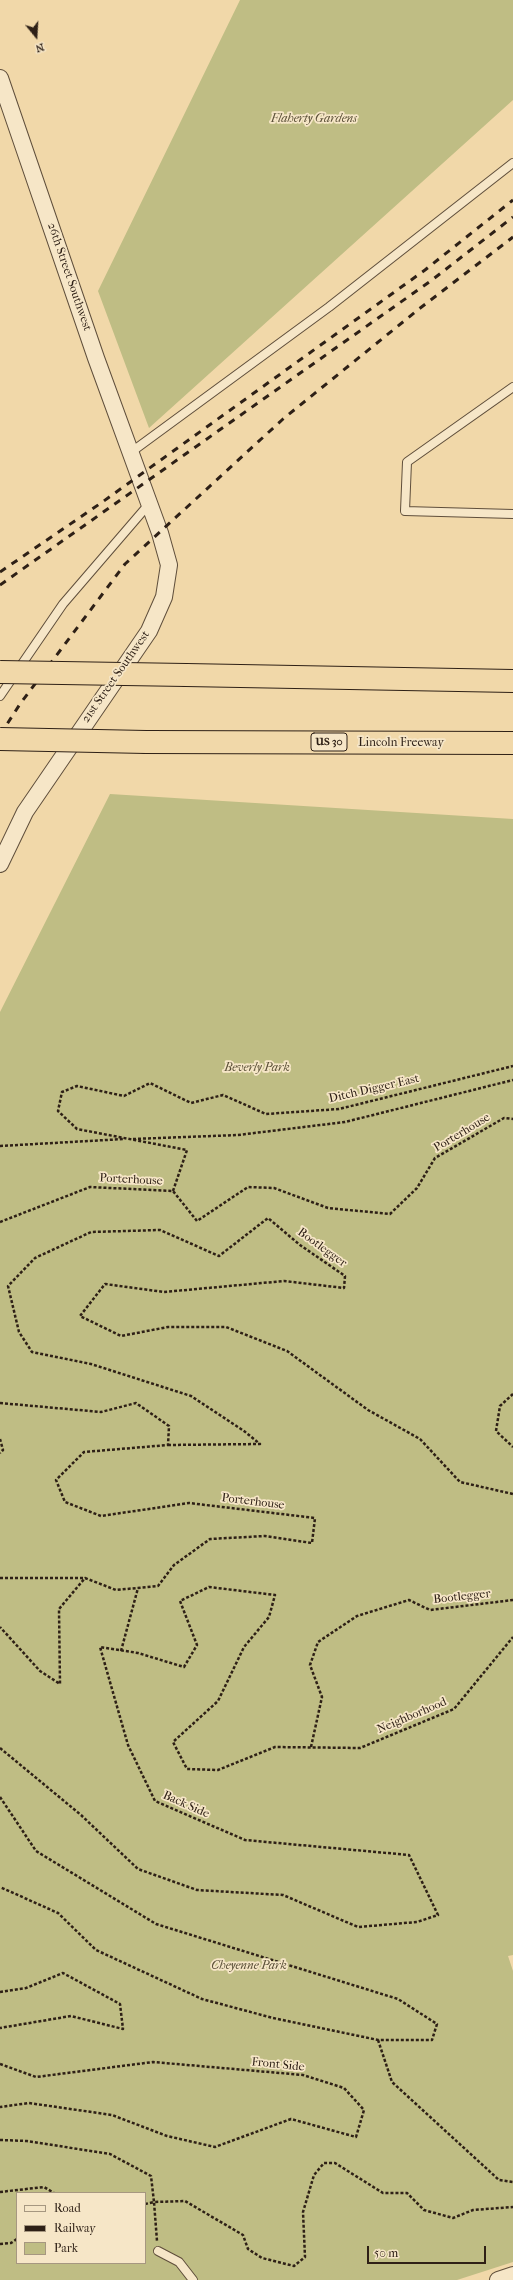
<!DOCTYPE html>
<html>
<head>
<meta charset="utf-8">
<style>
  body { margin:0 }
  #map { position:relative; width:513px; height:2280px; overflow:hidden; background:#f1d8a9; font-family:"IM FELL French Canon",serif }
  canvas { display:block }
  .legend { position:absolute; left:16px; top:2192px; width:130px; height:72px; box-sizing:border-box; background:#f6e6c7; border:1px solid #a69780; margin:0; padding:5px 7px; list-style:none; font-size:12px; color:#2e2016 }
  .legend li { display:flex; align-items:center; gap:8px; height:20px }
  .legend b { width:20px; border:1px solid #a69780 }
  .north { position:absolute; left:16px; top:16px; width:40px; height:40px; -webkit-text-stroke:3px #f6e6c7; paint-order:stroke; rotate:162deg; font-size:11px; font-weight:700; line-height:16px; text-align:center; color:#2e2016 }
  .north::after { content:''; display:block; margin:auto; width:14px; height:18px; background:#2e2016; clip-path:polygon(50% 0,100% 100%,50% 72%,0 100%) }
  .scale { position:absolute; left:367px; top:2246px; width:119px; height:18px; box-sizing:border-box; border:2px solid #2e2016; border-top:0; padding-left:5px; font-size:12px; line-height:14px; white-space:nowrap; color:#2e2016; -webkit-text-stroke:3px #f6e6c7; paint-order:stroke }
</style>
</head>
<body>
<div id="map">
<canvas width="513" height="2280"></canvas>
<ul class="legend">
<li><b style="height:5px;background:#f6e6c7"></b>Road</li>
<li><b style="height:5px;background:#2e2016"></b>Railway</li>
<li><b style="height:11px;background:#bfbd84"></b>Park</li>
</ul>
<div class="north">N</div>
<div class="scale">50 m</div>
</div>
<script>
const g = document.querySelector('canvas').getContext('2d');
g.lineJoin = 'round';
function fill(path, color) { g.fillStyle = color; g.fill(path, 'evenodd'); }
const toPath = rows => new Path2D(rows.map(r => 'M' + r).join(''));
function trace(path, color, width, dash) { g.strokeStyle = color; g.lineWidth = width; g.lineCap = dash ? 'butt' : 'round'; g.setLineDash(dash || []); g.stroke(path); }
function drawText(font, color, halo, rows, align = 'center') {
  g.font = font + ' "IM FELL French Canon",serif'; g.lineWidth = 3.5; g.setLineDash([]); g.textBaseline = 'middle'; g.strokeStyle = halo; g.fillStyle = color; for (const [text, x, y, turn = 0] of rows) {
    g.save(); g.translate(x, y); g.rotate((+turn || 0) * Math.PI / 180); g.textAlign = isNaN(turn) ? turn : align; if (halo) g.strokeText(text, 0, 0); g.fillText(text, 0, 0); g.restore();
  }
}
fill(toPath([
  [240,0,513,0,513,100,149,428,98,291],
  [110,794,513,819,513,1955,508,1956,513,1971,513,2262,457,2280,0,2280,0,1012],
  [17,2193,145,2193,145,2263,17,2263]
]), '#bfbd84');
const service = toPath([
  [513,387,407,462,405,511,513,514],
  [130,453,329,307,513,163],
  [0,696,63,604,149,504],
  [158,2251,179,2262,193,2280]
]);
const minor = toPath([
  [0,78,96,358,160,533,169,565,164,597,149,631,25,812,0,864],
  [498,2280,513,2275]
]);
const motorway = toPath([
  [186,675,513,681],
  [146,742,513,743]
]);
trace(service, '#5f4e3b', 10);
trace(minor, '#5f4e3b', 18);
trace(motorway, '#2e2016', 24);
trace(toPath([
  [133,1139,238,1135,345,1122,513,1080],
  [0,1146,124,1139],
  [173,1191,187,1150,77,1129,58,1111,62,1092,77,1086,124,1096,150,1083,191,1103,223,1095,266,1114,339,1109,513,1066],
  [0,1222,90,1187,173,1191,197,1221,248,1187,274,1188,328,1208,390,1214,417,1188,435,1158,504,1118,513,1119],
  [513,1394,500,1406,496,1431,513,1447],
  [0,1403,101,1412,136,1403,169,1426,168,1445,84,1452,56,1480,65,1502,101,1516,189,1503,315,1518,312,1543,265,1536,210,1539,174,1565,158,1586,116,1590,85,1578,59,1609,60,1684,40,1671,0,1627],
  [0,1439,3,1450,0,1453],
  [168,1445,260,1444,244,1431,191,1396,91,1364,32,1352,19,1332,8,1286,35,1258,91,1232,160,1230,219,1256,268,1218,300,1245,345,1276,344,1288,284,1281,164,1292,105,1284,80,1316,121,1336,168,1327,226,1327,287,1351,368,1410,420,1439,460,1482,513,1494],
  [0,1578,85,1578],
  [121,1651,138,1588],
  [311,1747,322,1697,310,1665,318,1642,357,1616,409,1600,430,1610,513,1600],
  [0,1748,81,1815,138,1869,197,1890,283,1895,358,1927,417,1922,438,1915,409,1855,245,1840,155,1801,128,1745,100,1647,138,1653,184,1667,197,1645,180,1601,209,1587,275,1595,269,1617,244,1647,218,1701,173,1742,187,1769,218,1770,275,1747,360,1748,454,1709,513,1637],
  [0,1797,36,1851,156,1924,398,1999,437,2024,432,2040,378,2040,273,2018,202,1999,96,1950,58,1913,0,1887],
  [0,1992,26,1988,63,1973,120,2004,123,2029,71,2016,0,2028],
  [378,2040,392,2082,499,2180,513,2182],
  [0,2064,36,2077,153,2062,303,2075,344,2088,364,2110,356,2137,291,2119,215,2147,167,2136,112,2115,29,2103,0,2107],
  [0,2140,27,2141,110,2154,151,2176,154,2202,185,2201,243,2235,248,2249,262,2258,294,2266,305,2257,303,2212,314,2175,324,2163,335,2163,383,2193,407,2193,424,2210,453,2218,473,2210,513,2207],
  [0,2192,44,2187,54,2193],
  [145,2204,154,2202,157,2241],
  [0,2244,11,2243,17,2239]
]), '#2e2016', 2.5, [3, 2]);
trace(service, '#f6e6c7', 8);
trace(minor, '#f6e6c7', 16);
trace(motorway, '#f1d8a9', 22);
trace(toPath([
  [0,572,101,503,425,270,513,200],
  [0,585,432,280,513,217],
  [0,735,20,704,125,564,283,419,419,309,513,237]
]), '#2e2016', 3, [7, 7]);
const motorwayBridge = toPath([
  [0,672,186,675],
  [0,739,146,742]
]);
trace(motorwayBridge, '#2e2016', 24, []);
trace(motorwayBridge, '#f1d8a9', 22);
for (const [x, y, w] of [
  [329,742,36]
]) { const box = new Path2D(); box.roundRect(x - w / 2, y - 9, w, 18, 3); g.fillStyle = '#f6e6c7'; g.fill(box); trace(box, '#2e2016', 1); }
drawText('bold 11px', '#2e2016', null, [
  ["US 30",329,742]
]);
drawText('italic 12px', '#5a4f37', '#f6e6c7', [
  ["Flaherty Gardens",314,119],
  ["Beverly Park",257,1068],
  ["Cheyenne Park",249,1966]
]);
drawText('12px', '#2e2016', '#f6e6c7', [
  ["26th Street Southwest",69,277,71],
  ["21st Street Southwest",116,677,-55],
  ["Lincoln Freeway",401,743],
  ["Ditch Digger East",374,1089,-13],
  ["Porterhouse",462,1133,-31],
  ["Porterhouse",131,1180,3],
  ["Bootlegger",322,1248,36],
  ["Porterhouse",253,1502,7],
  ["Bootlegger",462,1597,-6],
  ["Neighborhood",412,1716,-23],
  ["Back Side",186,1805,24],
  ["Front Side",278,2065,6]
]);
</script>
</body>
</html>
